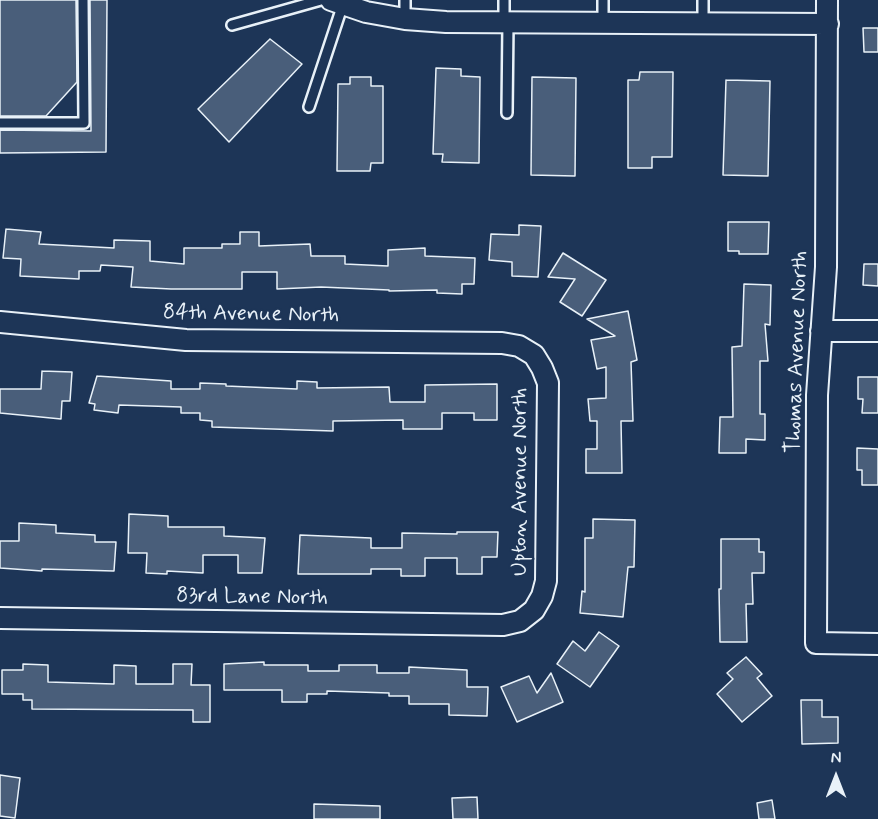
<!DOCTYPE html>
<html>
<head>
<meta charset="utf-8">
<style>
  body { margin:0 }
  #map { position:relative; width:878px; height:819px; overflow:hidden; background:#1d3557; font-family:Mynerve,sans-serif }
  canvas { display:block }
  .north { position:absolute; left:806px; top:747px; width:60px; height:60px; -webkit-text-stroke:4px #1d3557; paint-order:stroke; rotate:0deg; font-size:16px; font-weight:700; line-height:24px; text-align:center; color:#e8f1f8 }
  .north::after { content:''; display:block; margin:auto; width:21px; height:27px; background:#e8f1f8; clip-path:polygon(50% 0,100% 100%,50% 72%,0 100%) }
</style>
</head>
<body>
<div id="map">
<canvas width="878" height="819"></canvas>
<div class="north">N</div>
</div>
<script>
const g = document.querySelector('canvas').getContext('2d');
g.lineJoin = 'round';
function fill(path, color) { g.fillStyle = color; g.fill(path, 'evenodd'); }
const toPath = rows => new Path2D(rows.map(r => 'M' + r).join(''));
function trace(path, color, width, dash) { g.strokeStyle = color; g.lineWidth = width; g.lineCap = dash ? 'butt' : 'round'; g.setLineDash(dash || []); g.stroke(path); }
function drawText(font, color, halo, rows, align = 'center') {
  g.font = font + ' Mynerve,sans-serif'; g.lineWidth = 4.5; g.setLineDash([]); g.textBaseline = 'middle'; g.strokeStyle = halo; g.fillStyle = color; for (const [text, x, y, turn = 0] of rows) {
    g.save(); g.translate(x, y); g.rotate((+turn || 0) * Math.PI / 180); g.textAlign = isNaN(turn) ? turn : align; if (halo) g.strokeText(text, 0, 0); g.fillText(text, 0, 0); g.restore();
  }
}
const building = toPath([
  [0,0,76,0,77,82,46,116,0,116,0,0],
  [90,0,107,0,106,152,0,153,0,130,91,131,90,0],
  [863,28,878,28,878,52,864,52,863,28],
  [270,39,302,64,229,142,198,109,270,39],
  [436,68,461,69,461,76,480,77,479,163,442,162,443,154,433,154,436,68],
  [640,72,673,72,672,157,652,157,652,168,628,168,628,80,639,80,640,72],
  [350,77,371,77,371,86,383,86,383,163,371,163,370,171,337,171,338,84,350,84,350,77],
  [532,77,576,78,575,176,531,175,532,77],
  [726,80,770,81,768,176,723,175,726,80],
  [728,222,769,222,768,254,739,254,739,251,728,251,728,222],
  [519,225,541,226,538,277,512,276,512,262,489,260,491,234,519,235,519,225],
  [6,229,41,232,39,244,114,248,114,240,150,241,150,261,184,264,184,248,222,248,222,244,240,244,240,232,259,232,259,246,310,244,311,256,345,256,345,264,388,266,388,250,425,248,425,256,475,258,474,284,462,284,462,294,437,293,437,290,389,291,389,290,321,287,277,289,277,272,242,272,242,289,171,289,131,287,133,267,101,265,100,271,79,271,79,279,20,276,21,259,3,258,6,229],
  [563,253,606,280,582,316,560,302,575,279,548,277,563,253],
  [864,264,878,264,878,286,863,285,864,264],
  [744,284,771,285,770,325,765,324,768,361,760,361,760,414,765,414,765,440,746,439,746,453,719,453,720,417,733,417,732,347,742,346,744,284],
  [628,311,637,360,631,362,633,421,621,421,622,473,586,473,586,449,597,449,597,421,590,421,588,399,606,398,606,367,597,369,591,340,615,336,587,319,628,311],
  [42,371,72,372,70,401,62,401,61,419,0,413,0,389,41,389,42,371],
  [97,376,171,381,171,389,200,389,200,383,226,384,226,386,297,389,297,381,317,382,317,388,389,387,390,402,425,402,425,385,497,384,497,420,474,420,474,413,442,413,442,429,403,429,403,420,333,421,333,431,212,427,212,421,200,420,200,413,181,413,181,407,119,405,118,413,94,410,95,404,89,403,97,376],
  [858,377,878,377,878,413,862,413,863,399,858,399,858,377],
  [857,448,878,449,878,485,862,485,862,470,857,470,857,448],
  [129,514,168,516,168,527,224,527,224,536,265,538,262,573,238,573,238,555,203,555,203,573,167,571,167,574,146,573,147,553,128,553,129,514],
  [593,519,635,520,634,567,628,567,623,617,580,613,582,591,585,592,585,538,593,538,593,519],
  [19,523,56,525,56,533,95,535,95,542,116,542,114,571,42,569,42,571,0,568,0,541,19,541,19,523],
  [457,532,498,532,497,557,482,557,482,574,457,574,457,558,425,558,425,576,401,576,401,569,371,569,371,574,298,574,300,535,371,538,371,548,402,548,402,533,457,534,457,532],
  [721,539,759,539,759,552,764,552,764,573,752,573,753,604,746,604,747,642,720,642,719,589,721,589,721,539],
  [599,632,619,646,590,687,557,664,573,641,585,651,599,632],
  [746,657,762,674,757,678,772,696,742,722,717,694,733,679,727,673,746,657],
  [264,662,264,665,308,665,308,671,339,671,339,665,377,665,377,673,409,673,409,667,467,670,467,687,488,687,487,716,449,715,449,704,409,704,409,696,389,696,389,693,327,691,327,694,307,694,307,702,282,702,282,690,224,690,224,664,264,662],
  [23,664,48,665,48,682,114,684,114,665,136,666,136,684,173,684,173,664,192,664,191,685,210,685,210,722,193,722,193,710,32,709,32,700,23,700,23,694,2,694,2,670,23,670,23,664],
  [551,673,563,702,517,722,501,687,529,676,537,693,551,673],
  [801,700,822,700,822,717,838,717,838,743,802,744,801,700],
  [0,775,20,778,15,818,0,816,0,775],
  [477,797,478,819,453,819,452,798,477,797],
  [772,800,775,819,759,819,757,803,772,800],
  [314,804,380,806,380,819,314,819,314,804]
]);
fill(building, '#495e7a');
trace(building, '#e8f1f8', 1.5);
const lane = toPath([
  [603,0,603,23],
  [703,0,703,23],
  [405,19,405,0],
  [504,23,504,0],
  [232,25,321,0],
  [309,107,343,4],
  [507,113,508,23],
  [0,123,84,123,83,0]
]);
const street = toPath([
  [331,0,366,12,405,19,446,22,828,24],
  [827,0,826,267,817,395,816,643,878,644],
  [0,322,186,340,502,343,519,346,534,355,542,368,548,383,546,581,542,596,534,610,520,621,503,625,0,618],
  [821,331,878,331]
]);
trace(lane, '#e8f1f8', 14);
trace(street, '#e8f1f8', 24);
trace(lane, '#1d3557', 9);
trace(street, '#1d3557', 20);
drawText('22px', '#e8f1f8', '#1d3557', [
  ["84th Avenue North",251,315,1],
  ["Thomas Avenue North",798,352,-88],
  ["Upton Avenue North",521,482,-90],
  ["83rd Lane North",252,598,1]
]);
</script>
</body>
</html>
